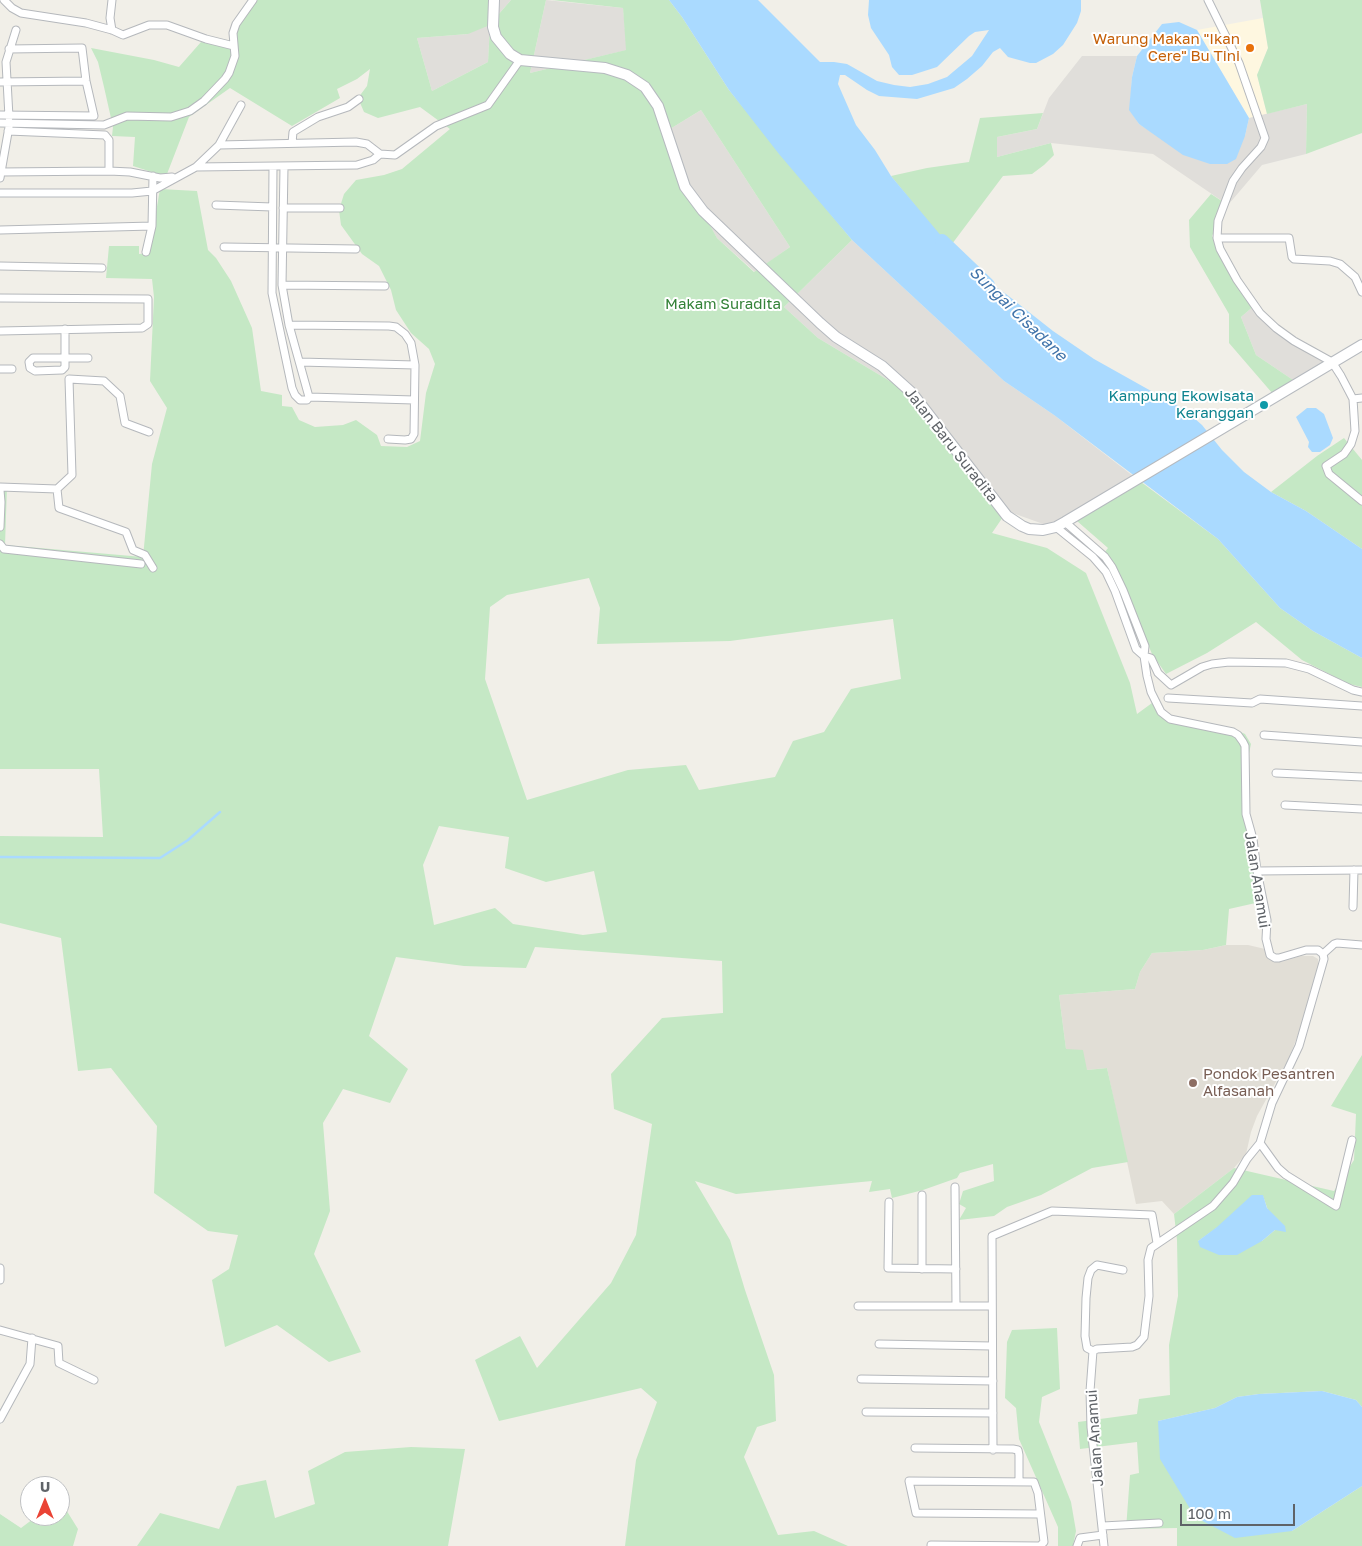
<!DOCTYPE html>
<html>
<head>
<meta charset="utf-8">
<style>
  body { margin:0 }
  #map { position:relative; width:1362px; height:1546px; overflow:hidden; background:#f1efe8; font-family:"Golos Text",sans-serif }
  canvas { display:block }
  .north { position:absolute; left:20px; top:1476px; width:50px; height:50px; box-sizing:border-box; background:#fff; border:1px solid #bfc1c3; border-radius:50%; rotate:0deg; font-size:14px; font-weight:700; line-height:20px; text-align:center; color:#5f6368 }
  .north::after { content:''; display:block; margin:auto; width:18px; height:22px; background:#ea4335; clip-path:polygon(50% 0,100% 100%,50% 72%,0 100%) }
  .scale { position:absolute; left:1180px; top:1504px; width:115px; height:22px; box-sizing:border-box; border:2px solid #5f6368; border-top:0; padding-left:6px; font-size:15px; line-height:18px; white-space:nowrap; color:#5f6368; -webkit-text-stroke:4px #fff; paint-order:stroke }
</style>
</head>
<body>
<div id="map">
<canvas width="1362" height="1546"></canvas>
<div class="north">U</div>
<div class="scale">100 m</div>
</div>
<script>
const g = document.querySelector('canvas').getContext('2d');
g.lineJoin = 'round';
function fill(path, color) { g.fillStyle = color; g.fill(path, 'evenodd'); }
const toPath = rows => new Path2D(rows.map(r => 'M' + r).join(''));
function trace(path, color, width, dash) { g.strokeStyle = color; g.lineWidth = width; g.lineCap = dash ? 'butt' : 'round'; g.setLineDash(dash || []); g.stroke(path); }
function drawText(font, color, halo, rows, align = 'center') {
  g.font = font + ' "Golos Text",sans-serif'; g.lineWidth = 4; g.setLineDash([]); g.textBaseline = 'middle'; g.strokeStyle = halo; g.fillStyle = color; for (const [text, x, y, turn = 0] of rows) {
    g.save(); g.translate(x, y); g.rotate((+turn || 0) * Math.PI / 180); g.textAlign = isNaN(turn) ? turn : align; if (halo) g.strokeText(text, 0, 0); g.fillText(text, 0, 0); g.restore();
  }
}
fill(toPath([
  [1263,18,1268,48,1257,75,1267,114,1249,118,1197,30]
]), '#fef7e0');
fill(toPath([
  [494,0,511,0,490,24,488,62,432,91,417,38,468,34],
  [546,0,623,8,627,50,530,73],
  [1082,56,1137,56,1132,77,1130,110,1139,124,1155,134,1245,136,1249,118,1307,104,1306,154,1262,165,1228,205,1153,154,1051,143,997,157,997,137,1037,129,1049,98],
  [701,110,790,247,755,272,717,238,690,191,670,129],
  [852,240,1004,381,1054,415,1137,479,1077,521,1046,525,1007,511,923,401,818,338,784,307],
  [1255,305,1267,322,1332,362,1296,382,1256,355,1241,317]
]), '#e0deda');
fill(toPath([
  [1226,945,1248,945,1265,949,1274,960,1281,962,1301,956,1313,956,1318,959,1318,967,1304,1019,1289,1058,1257,1116,1251,1132,1246,1154,1234,1168,1174,1214,1162,1201,1136,1204,1107,1068,1087,1070,1066,1049,1059,995,1135,989,1140,972,1152,953,1203,950]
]), '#e1ded6');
fill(toPath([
  [249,0,494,0,491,23,511,0,546,0,530,73,626,50,623,8,552,0,669,0,682,17,729,90,852,240,784,307,818,338,923,401,1007,511,992,533,1047,548,1086,573,1130,683,1137,714,1152,703,1164,716,1236,730,1245,734,1251,744,1242,786,1244,817,1260,902,1229,909,1226,945,1203,950,1152,953,1140,972,1135,989,1059,995,1066,1049,1083,1050,1087,1070,1107,1068,1128,1162,1092,1168,1041,1195,1007,1207,994,1216,959,1220,966,1208,959,1204,963,1191,994,1181,993,1164,960,1173,957,1178,923,1190,892,1198,890,1189,869,1192,872,1181,736,1194,695,1181,730,1240,745,1290,774,1375,776,1421,757,1427,744,1457,778,1535,814,1531,848,1546,625,1546,636,1460,657,1402,641,1388,499,1421,475,1360,520,1336,537,1368,611,1283,636,1235,652,1124,614,1109,611,1074,662,1018,723,1013,722,961,535,947,526,968,464,966,396,957,369,1036,408,1069,390,1103,343,1089,323,1123,330,1211,314,1254,361,1352,329,1362,277,1325,225,1347,212,1280,229,1269,238,1235,208,1231,154,1193,157,1126,111,1068,78,1071,61,938,0,923,0,836,103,837,99,769,0,769,0,486,7,486,5,545,143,557,152,464,167,408,150,381,154,297,152,279,106,278,109,246,139,246,139,254,149,253,160,189,197,191,208,250,216,258,231,281,252,328,261,391,282,395,282,406,292,407,299,420,315,427,343,425,356,420,377,435,381,446,407,447,420,441,426,393,435,364,429,349,411,333,396,310,391,290,379,266,362,254,341,225,339,210,344,194,356,180,384,175,402,169,450,129,420,107,378,118,364,112,358,98,367,86,370,69,357,79,337,89,340,98,292,126,230,88,189,117,167,174,158,174,133,166,135,137,112,136,113,127,104,87,98,62,91,48,154,60,179,67,201,42,227,46,236,18],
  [490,25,488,62,432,91,417,38,468,34],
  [701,110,790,247,754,272,717,238,691,191,670,129],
  [589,578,600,608,597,644,730,641,893,619,901,679,851,689,824,732,793,741,775,777,699,790,686,765,628,770,527,800,485,679,490,607,507,595],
  [439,826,509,837,505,868,546,882,594,871,607,932,583,935,513,924,495,908,434,925,423,865],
  [1260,0,1362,0,1362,133,1306,154,1307,104,1267,114,1257,75,1268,48],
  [1043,113,1037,129,997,137,997,157,1051,143,1054,155,1044,165,1032,174,1003,176,949,248,891,176,927,168,969,162,980,118],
  [1211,194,1228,205,1212,236,1236,270,1255,305,1241,317,1256,355,1296,382,1279,401,1229,343,1229,314,1190,247,1189,220],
  [1344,438,1362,460,1362,549,1306,511,1271,492,1317,456],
  [1137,479,1218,539,1280,608,1313,631,1362,658,1362,687,1349,684,1302,660,1256,622,1207,653,1166,674,1152,654,1120,578,1104,553,1108,548,1077,521],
  [1362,1055,1362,1407,1356,1400,1322,1391,1259,1394,1237,1397,1215,1408,1158,1421,1292,1531,1362,1486,1362,1546,1177,1546,1177,1528,1126,1529,1130,1475,1139,1473,1137,1442,1080,1449,1078,1422,1137,1414,1139,1399,1170,1395,1169,1345,1178,1296,1177,1240,1174,1214,1234,1168,1334,1191,1354,1160,1356,1114,1331,1106],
  [1263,1196,1275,1230,1262,1241,1198,1241],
  [1057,1328,1060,1389,1042,1397,1039,1422,1071,1502,1076,1531,1073,1546,1058,1546,1058,1527,1019,1439,1016,1408,1005,1398,1007,1342,1012,1330],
  [411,1447,465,1449,448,1546,137,1546,160,1513,219,1529,237,1486,266,1480,275,1518,315,1504,308,1471,345,1452],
  [60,1500,78,1529,73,1546,0,1546,0,1514,21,1528,37,1516,60,1516]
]), '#c5e8c5');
fill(toPath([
  [669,0,758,0,820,62,834,62,847,64,877,81,894,85,910,87,928,84,947,77,972,56,989,30,975,32,969,36,937,67,912,75,899,75,892,67,889,55,871,28,868,15,869,0,1081,0,1081,11,1077,23,1063,45,1053,54,1036,63,1030,63,1008,57,1000,48,993,52,982,66,967,79,954,88,917,99,879,96,867,90,845,75,840,75,838,84,856,125,875,150,891,176,968,268,1006,294,1053,331,1094,359,1185,410,1202,425,1222,450,1244,472,1271,492,1306,511,1362,549,1362,658,1313,631,1280,608,1218,539,1054,415,1004,381,852,240,779,154,729,90,682,17],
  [1179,22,1197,30,1249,118,1245,136,1236,159,1227,164,1210,164,1183,155,1139,124,1129,110,1132,77,1137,56,1162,24],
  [1307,408,1316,408,1324,414,1333,438,1330,445,1320,452,1312,452,1308,447,1309,442,1296,417],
  [1252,1195,1263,1195,1267,1208,1285,1226,1286,1232,1275,1230,1262,1241,1237,1255,1219,1255,1200,1247,1198,1241,1217,1227],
  [1322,1391,1356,1400,1362,1407,1362,1486,1292,1531,1235,1538,1195,1517,1160,1459,1158,1421,1215,1408,1237,1397,1259,1394]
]), '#aadaff');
trace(toPath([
  [0,857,160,858,188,840,220,812]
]), '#aadaff', 2.5);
trace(toPath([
  [942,241,988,285]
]), '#aadaff', 14);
const minor = toPath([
  [4,0,12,8,21,13,86,23,112,30,123,35,149,25,167,25,206,39,234,46],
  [112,0,110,18,112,30],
  [1208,0,1239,63,1265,138,1261,147,1242,168,1233,181,1218,221,1217,238,1220,249,1237,280,1260,313,1276,328,1294,341,1332,362,1341,376,1353,399,1355,431,1351,444,1344,454,1326,466,1329,474,1362,501],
  [0,82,86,81],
  [0,115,94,116,86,81,82,48,9,49],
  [9,117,6,62,16,30],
  [0,123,104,125,127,116,171,117,190,111,204,101,225,79,229,73,235,56,233,33,236,24,253,0],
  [8,131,105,135,109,140,109,171],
  [292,143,293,132,318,117,348,107,359,99],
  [219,145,356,142,367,144,380,154,395,155,436,126,488,105,520,60],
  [196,167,357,165,373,160,380,154],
  [273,167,272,293,292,388,295,395,300,400,307,400,309,397,289,325,282,285,284,167],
  [1,172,109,171,130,172,160,178,172,177],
  [0,178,9,127],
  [0,193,132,193,152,191,196,167,219,145,241,105],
  [216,205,272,207],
  [283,208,340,208],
  [0,230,152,226],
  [1217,238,1289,238,1292,257,1294,259,1330,261,1340,264,1355,277,1362,292],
  [224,247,356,249],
  [146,252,152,226,153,176],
  [0,266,102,268],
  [282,285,385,286],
  [0,298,148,299,148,324,142,328,0,331],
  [289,325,389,326,396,327,405,334,411,343,415,365,414,434,411,439,405,440,388,439],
  [65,329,65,358,33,358,29,362,30,368,35,371,62,370,65,367,65,358,88,358],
  [300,362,415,365],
  [0,369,12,369],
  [309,397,414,400],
  [1353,399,1362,398],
  [0,487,57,489,59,508,126,532,133,550,145,555,153,568],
  [57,489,72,475,69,379,104,381,120,396,125,423,149,432],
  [0,490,1,502,0,527],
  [1065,522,1105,557,1112,567,1123,590,1145,646,1144,656,1147,676,1151,692,1161,712,1170,719,1233,732,1238,735,1243,742,1245,746,1246,814,1253,839,1257,871,1267,920,1266,939,1270,955,1275,958,1279,958,1306,950,1318,950,1323,954],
  [1056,527,1093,557,1106,572,1115,591,1136,649,1144,656,1151,658,1158,673,1171,685,1202,667,1212,664,1229,662,1286,663,1309,669,1353,690,1362,692],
  [0,544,4,549,141,564],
  [1168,698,1252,703,1260,699,1362,706],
  [1264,735,1362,742],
  [1276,773,1362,777],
  [1285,805,1362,809],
  [1257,871,1362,870],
  [1353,907,1354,870],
  [1323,954,1334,944,1337,943,1362,945],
  [1260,1143,1278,1168,1286,1175,1336,1206,1352,1140],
  [955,1187,956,1306],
  [889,1202,888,1268,956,1269],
  [0,1268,0,1280],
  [922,1269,922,1195],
  [858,1306,992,1306],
  [0,1330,58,1346,59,1363,94,1380],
  [879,1344,992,1346],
  [1093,1351,1087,1348,1085,1336,1086,1298,1088,1278,1091,1270,1097,1265,1123,1270],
  [861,1379,993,1381],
  [866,1412,993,1413],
  [0,1419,30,1364,32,1338],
  [915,1448,1013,1449,1018,1450,1019,1455,1019,1481],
  [993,1450,992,1236,1052,1211,1152,1215,1157,1243],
  [1103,1526,1159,1523],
  [931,1545,1040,1546,1044,1542,1038,1493,1034,1482,909,1481,916,1513,1040,1514],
  [1077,1546,1080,1538,1103,1535],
  [1104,1546,1091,1427,1090,1391,1093,1351,1097,1349,1132,1347,1137,1345,1144,1337,1149,1296,1148,1260,1151,1248,1213,1206,1233,1183,1247,1159,1260,1143,1272,1103,1299,1046,1324,959,1323,954]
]);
const secondary = toPath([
  [494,0,493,27,496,37,510,54,520,60,605,68,627,75,645,87,658,106,685,187,703,211,820,323,836,337,882,366,912,393,1007,516,1022,526,1029,529,1043,530,1056,527,1065,522,1362,345]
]);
trace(minor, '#b5b8bc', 9);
trace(secondary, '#b6babf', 12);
trace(minor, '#fff', 7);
trace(secondary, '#fff', 10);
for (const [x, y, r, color] of [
  [1250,48,5,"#e8710a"],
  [1264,405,5,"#0f9aa8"],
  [1193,1083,5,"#8d6e63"]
]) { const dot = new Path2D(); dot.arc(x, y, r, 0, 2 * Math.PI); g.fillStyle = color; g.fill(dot); trace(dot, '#fff', 2); }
drawText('15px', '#c56008', '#fff', [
  ["Warung Makan \"Ikan",1240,39],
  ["Cere\" Bu Tini",1240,56]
], 'right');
drawText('15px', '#348238', '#fff', [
  ["Makam Suradita",723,304]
]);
drawText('15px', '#0d838f', '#fff', [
  ["Kampung Ekowisata",1254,396],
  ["Keranggan",1254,413]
], 'right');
drawText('15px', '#5f6368', '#fff', [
  ["Jalan Baru Suradita",951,445,52],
  ["Jalan Anamui",1257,880,81],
  ["Jalan Anamui",1095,1438,-94]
]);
drawText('15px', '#785e54', '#fff', [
  ["Pondok Pesantren",1203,1074],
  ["Alfasanah",1203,1091]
], 'left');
drawText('italic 16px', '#4174aa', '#fff', [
  ["Sungai Cisadane",1018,314,44]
]);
</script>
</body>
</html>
